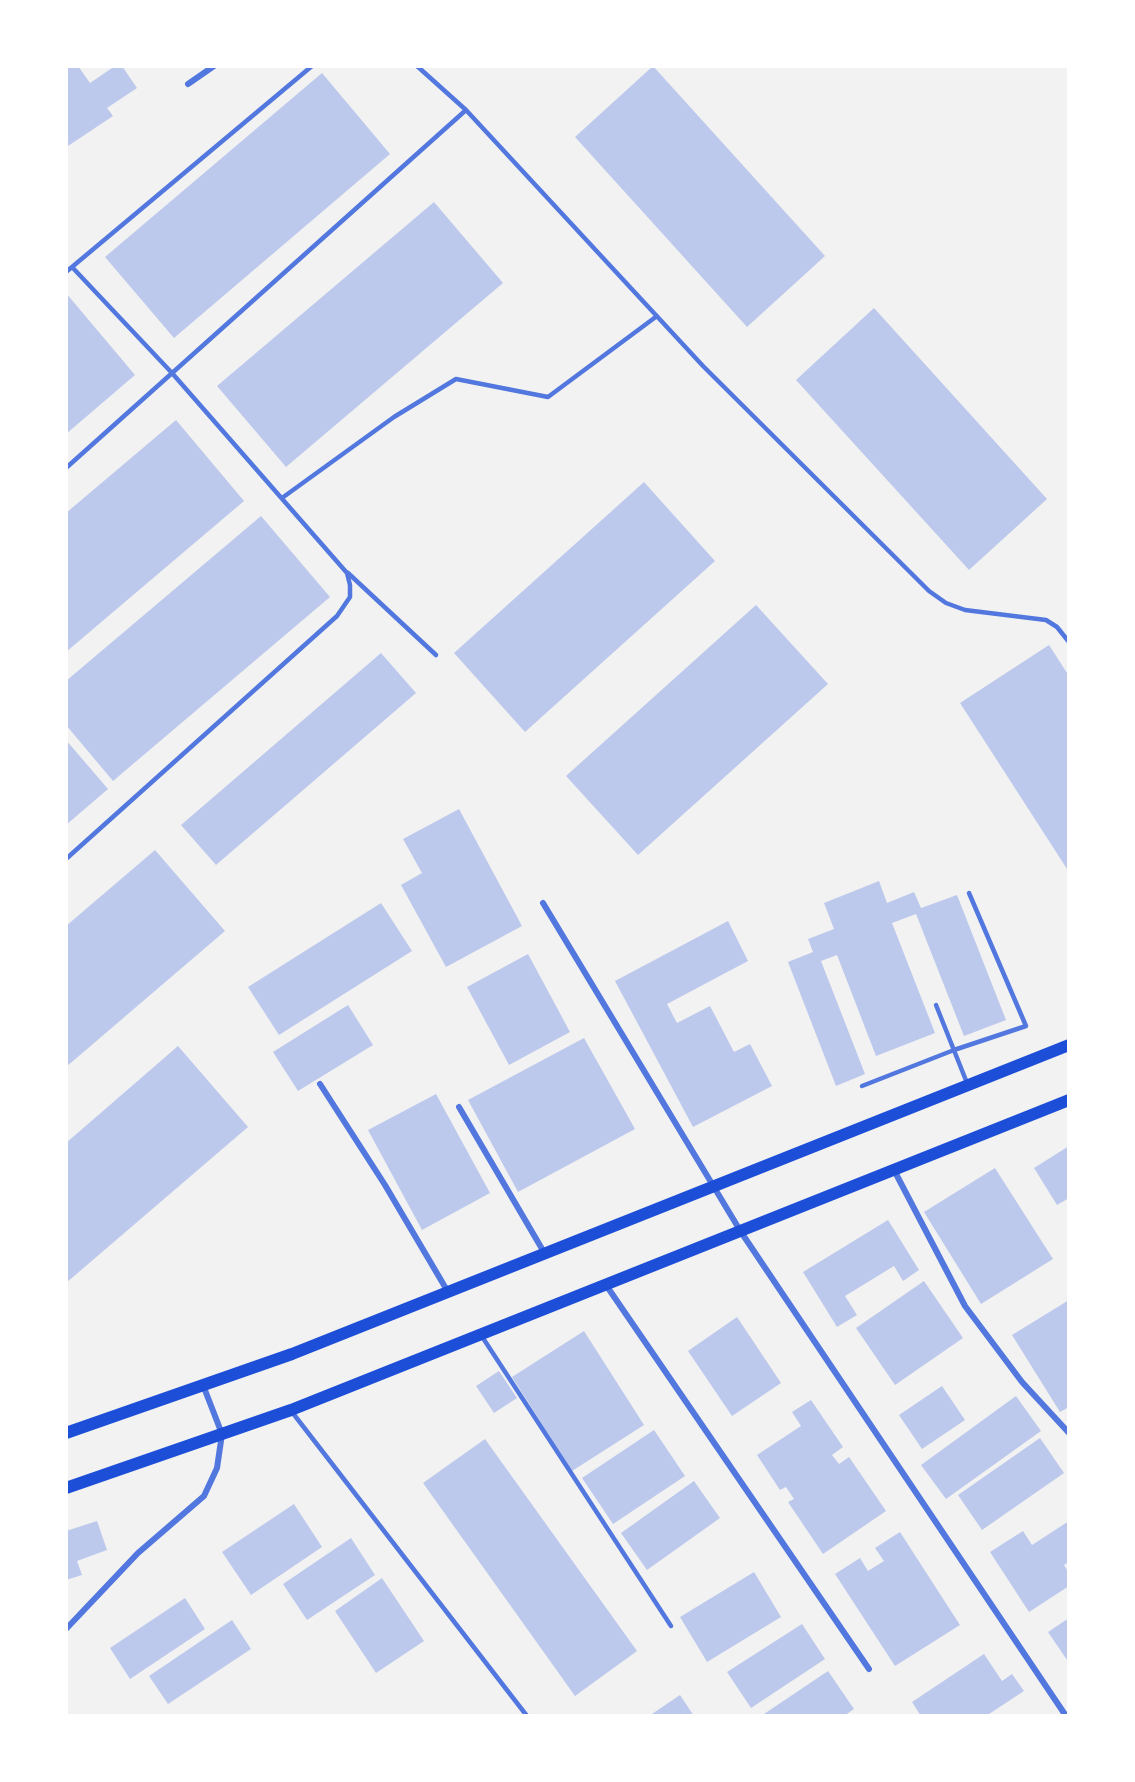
<!DOCTYPE html>
<html>
<head>
<meta charset="utf-8">
<style>
  body { margin:0 }
  #map { position:relative; width:1135px; height:1782px; overflow:hidden; background:#f2f2f2; font-family:Lora,serif }
  canvas { display:block }
  .frame { position:absolute; inset:0; border:68px solid #fff; pointer-events:none }
</style>
</head>
<body>
<div id="map">
<canvas width="1135" height="1782"></canvas>
<div class="frame"></div>
</div>
<script>
const g = document.querySelector('canvas').getContext('2d');
g.lineJoin = 'round';
function fill(path, color) { g.fillStyle = color; g.fill(path, 'evenodd'); }
const toPath = rows => new Path2D(rows.map(r => 'M' + r).join(''));
function trace(path, color, width, dash) { g.strokeStyle = color; g.lineWidth = width; g.lineCap = dash ? 'butt' : 'round'; g.setLineDash(dash || []); g.stroke(path); }
fill(toPath([
  [66,66,78,66,90,83,115,66,122,66,137,88,107,108,113,116,68,146,66,143],
  [653,66,825,256,747,327,575,137],
  [322,73,390,154,174,338,105,257],
  [434,202,503,283,286,467,217,386],
  [66,293,135,375,66,434],
  [874,308,1047,499,969,570,796,380],
  [176,420,244,501,66,652,66,513],
  [644,482,715,561,525,732,454,653],
  [261,516,330,597,113,781,66,725,66,681],
  [756,605,828,684,638,855,566,776],
  [1049,645,1069,676,1069,872,960,703],
  [381,653,416,693,216,865,181,825],
  [66,740,108,789,66,825],
  [459,809,522,926,446,967,401,885,422,873,403,839],
  [155,850,225,931,66,1067,66,926],
  [879,881,887,903,914,892,921,908,957,895,1006,1020,964,1036,916,914,892,923,935,1033,876,1056,837,955,821,961,865,1074,836,1086,788,962,813,952,808,939,834,929,824,903],
  [381,903,412,951,279,1035,248,987],
  [728,921,748,961,667,1004,677,1023,710,1006,734,1052,750,1044,772,1086,693,1127,615,981],
  [528,954,570,1032,509,1065,467,987],
  [348,1005,373,1045,298,1091,273,1052],
  [584,1038,635,1129,518,1192,468,1100],
  [178,1046,248,1127,66,1283,66,1143],
  [436,1094,490,1193,422,1230,368,1130],
  [1069,1146,1069,1198,1057,1205,1034,1168],
  [995,1168,1053,1259,981,1304,924,1212],
  [888,1220,919,1270,903,1281,894,1266,845,1296,857,1315,837,1327,803,1272],
  [924,1281,963,1338,895,1385,856,1328],
  [1069,1300,1069,1407,1060,1412,1012,1335],
  [737,1317,781,1383,732,1416,688,1351],
  [584,1331,644,1425,572,1471,512,1377],
  [499,1371,517,1398,494,1413,476,1386],
  [942,1386,965,1420,922,1449,899,1415],
  [1016,1396,1041,1431,946,1499,921,1465],
  [811,1400,843,1447,832,1455,839,1464,849,1457,886,1511,823,1554,788,1502,794,1499,786,1487,780,1490,757,1455,801,1426,792,1412],
  [654,1430,685,1476,613,1524,582,1478],
  [1040,1438,1064,1473,982,1530,958,1495],
  [485,1439,637,1651,575,1696,423,1483],
  [694,1481,720,1518,647,1570,621,1533],
  [294,1504,322,1547,251,1595,222,1552],
  [97,1521,107,1550,77,1561,82,1575,66,1580,66,1531],
  [1069,1521,1069,1562,1064,1565,1069,1573,1069,1586,1029,1612,990,1552,1023,1531,1032,1545],
  [900,1532,960,1625,895,1666,835,1574,860,1558,868,1571,884,1561,875,1548],
  [351,1538,375,1575,307,1620,283,1584],
  [754,1572,781,1617,707,1662,680,1617],
  [382,1578,424,1641,376,1673,335,1611],
  [185,1598,205,1629,130,1679,110,1648],
  [1069,1618,1069,1663,1048,1632],
  [232,1620,251,1649,168,1704,149,1676],
  [802,1624,825,1659,751,1708,727,1672],
  [984,1654,1002,1681,1012,1674,1024,1691,986,1716,921,1716,912,1702],
  [828,1671,854,1709,844,1716,761,1716],
  [680,1695,694,1716,649,1716]
]), '#bdc9ec');
trace(toPath([
  [417,66,466,110,703,366,929,591,946,603,965,610,1046,620,1057,627,1069,642],
  [66,272,312,66],
  [66,468,466,110],
  [282,498,394,417,456,379,548,397,657,316],
  [348,573,436,655],
  [66,859,337,616,350,597,350,585,347,573,172,373,72,267],
  [936,1005,967,1083],
  [862,1086,954,1050,1026,1026,969,893],
  [481,1335,671,1626],
  [292,1412,527,1716]
]), '#5277de', 4.5);
trace(toPath([
  [188,84,214,66],
  [543,903,741,1232,1066,1716],
  [320,1084,385,1185,448,1292],
  [459,1107,545,1254],
  [894,1170,965,1306,1022,1382,1069,1433],
  [606,1285,869,1669],
  [66,1629,138,1553,204,1496,217,1468,222,1434,203,1385]
]), '#5277de', 6);
trace(toPath([
  [66,1433,292,1354,1069,1045],
  [66,1488,291,1410,1069,1100]
]), '#1d4ed8', 12);
</script>
</body>
</html>
